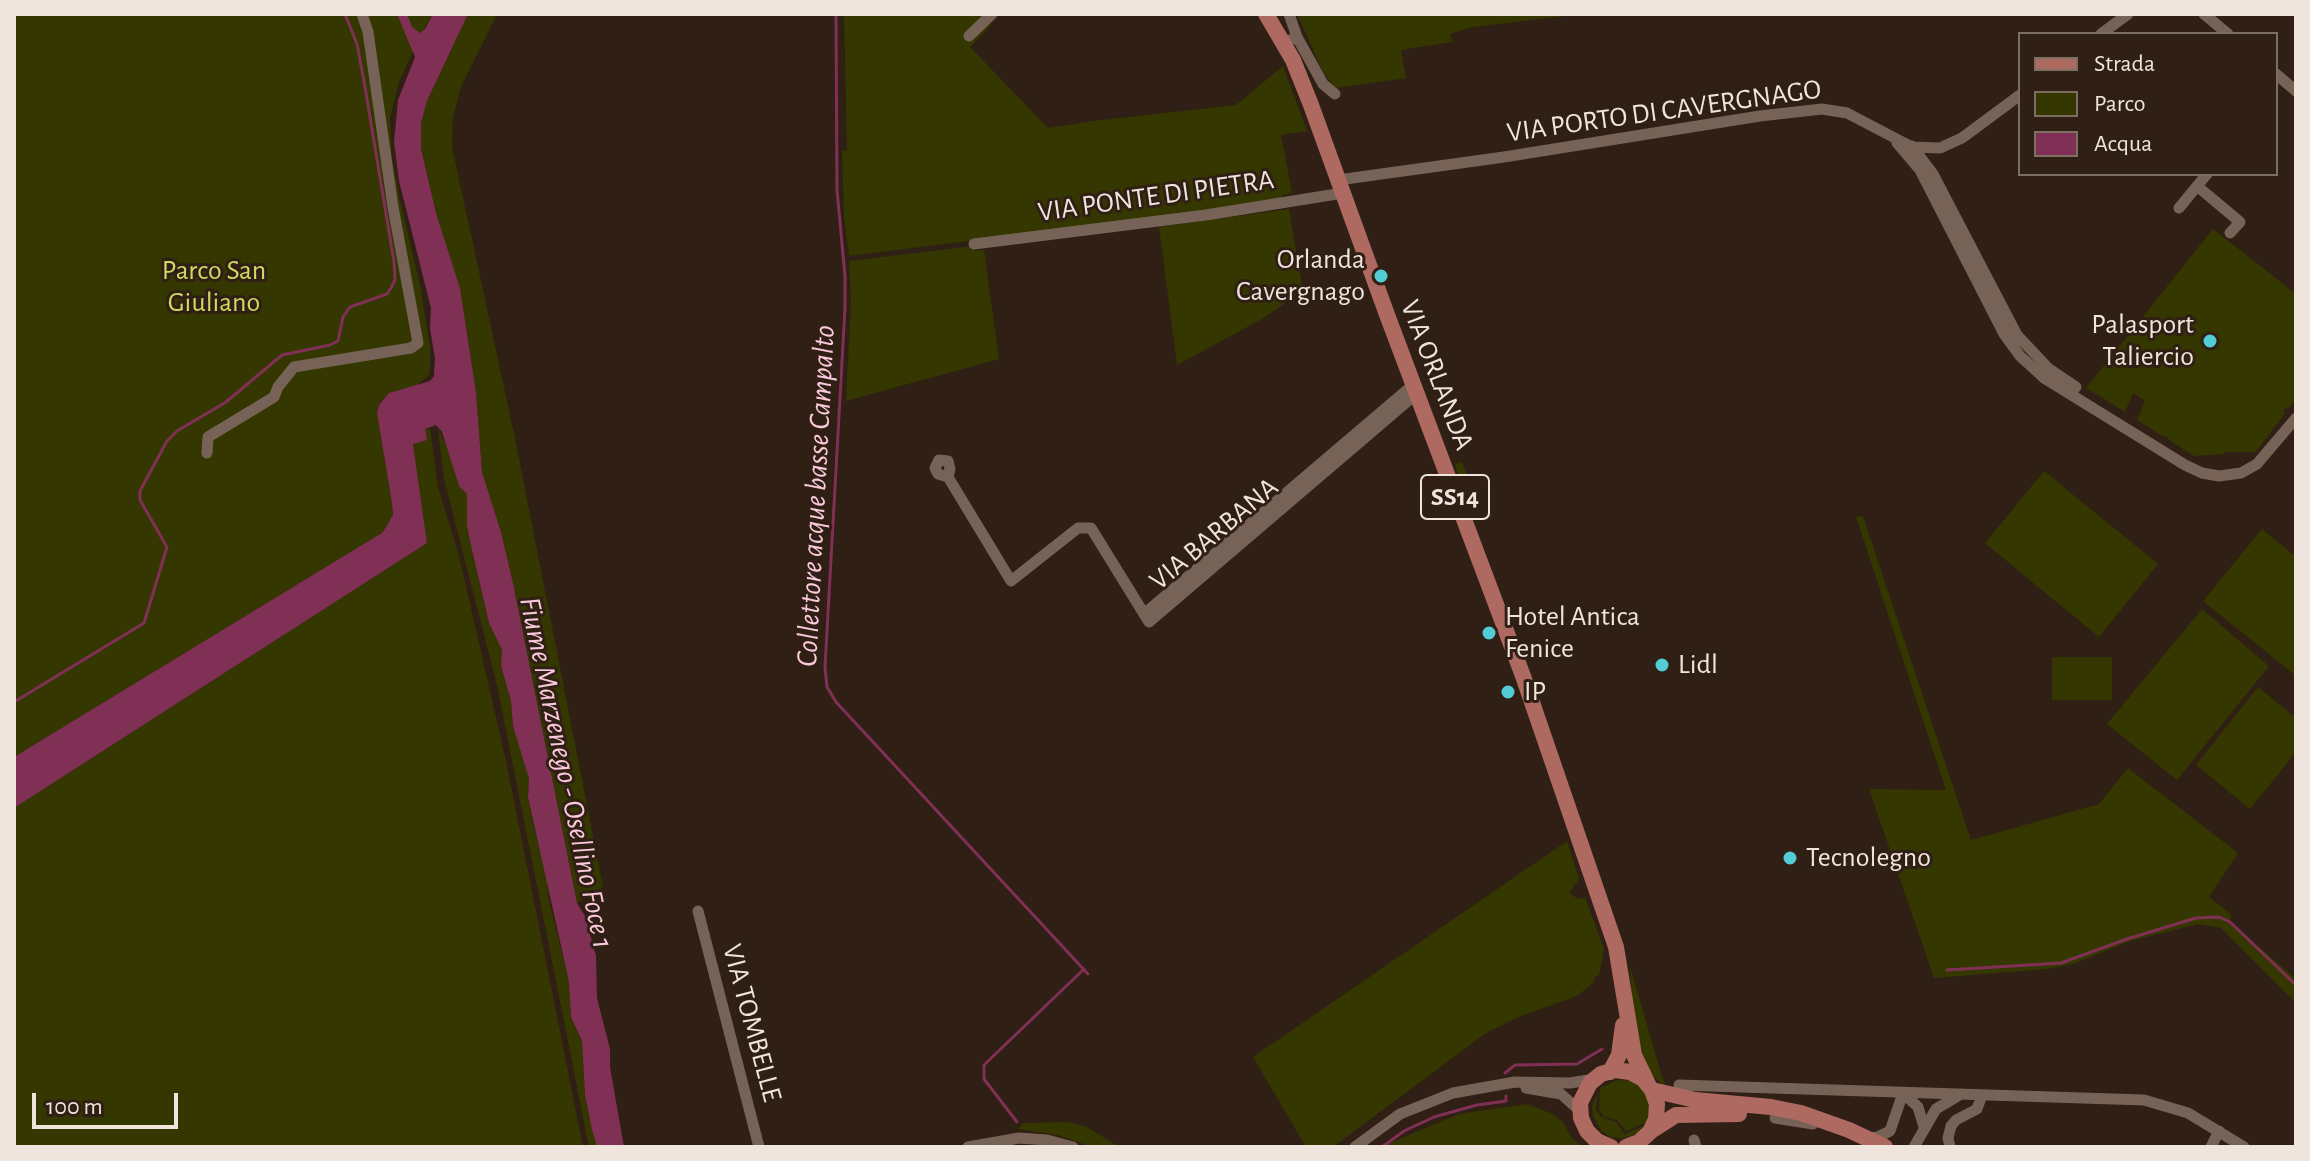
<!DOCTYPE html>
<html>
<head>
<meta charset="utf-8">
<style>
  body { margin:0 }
  #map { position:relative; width:2310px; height:1161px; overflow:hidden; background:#301f14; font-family:"Alegreya Sans",sans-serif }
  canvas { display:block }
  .frame { position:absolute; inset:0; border:16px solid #f0e5dd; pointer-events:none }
  .legend { position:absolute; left:2018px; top:32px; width:260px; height:144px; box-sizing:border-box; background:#301f14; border:2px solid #7d6e64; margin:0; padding:10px 14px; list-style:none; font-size:24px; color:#f0e5dd }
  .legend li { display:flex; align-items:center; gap:16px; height:40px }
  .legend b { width:40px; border:2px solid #7d6e64 }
  .scale { position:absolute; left:32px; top:1093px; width:146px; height:36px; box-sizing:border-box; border:4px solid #f0e5dd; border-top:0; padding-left:10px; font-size:24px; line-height:28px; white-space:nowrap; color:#f0e5dd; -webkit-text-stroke:6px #301f14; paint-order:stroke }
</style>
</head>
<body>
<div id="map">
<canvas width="2310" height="1161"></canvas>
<div class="frame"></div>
<ul class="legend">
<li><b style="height:10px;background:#ae6961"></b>Strada</li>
<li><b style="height:22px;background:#343700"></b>Parco</li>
<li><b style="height:22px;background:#803054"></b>Acqua</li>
</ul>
<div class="scale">100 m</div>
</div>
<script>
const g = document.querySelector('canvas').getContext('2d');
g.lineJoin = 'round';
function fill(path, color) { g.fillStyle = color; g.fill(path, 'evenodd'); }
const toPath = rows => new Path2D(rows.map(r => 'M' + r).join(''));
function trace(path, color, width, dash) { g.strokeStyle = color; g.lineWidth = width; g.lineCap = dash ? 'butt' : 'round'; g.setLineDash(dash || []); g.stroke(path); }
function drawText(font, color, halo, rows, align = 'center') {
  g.font = font + ' "Alegreya Sans",sans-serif'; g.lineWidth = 6; g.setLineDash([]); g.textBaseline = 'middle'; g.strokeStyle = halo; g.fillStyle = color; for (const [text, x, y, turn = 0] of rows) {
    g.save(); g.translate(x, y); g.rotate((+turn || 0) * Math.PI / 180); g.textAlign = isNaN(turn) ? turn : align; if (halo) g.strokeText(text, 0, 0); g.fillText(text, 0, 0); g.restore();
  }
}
fill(toPath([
  [14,14,433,14,422,32,399,82,390,118,392,157,400,200,420,285,430,347,430,374,416,386,389,393,379,404,377,413,392,503,393,514,388,524,382,533,14,757],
  [468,14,497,14,461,87,453,117,452,147,515,438,603,887,577,903,513,583,501,532,482,472,476,392,460,288,436,213,421,149,421,123,427,101],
  [844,14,980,14,991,25,970,47,1048,128,1093,121,1236,105,1283,66,1307,131,1281,135,1292,193,1282,195,1282,200,1232,208,849,256,844,217,842,151,847,150],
  [1297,14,1564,14,1565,16,1473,27,1450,34,1452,42,1401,50,1406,78,1335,88,1322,70],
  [1289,209,1303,291,1260,320,1177,365,1159,227],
  [2213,229,2296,294,2296,398,2288,409,2285,408,2283,412,2285,413,2256,452,2225,452,2224,454,2194,456,2166,438,2167,436,2162,436,2137,420,2145,401,2133,393,2125,412,2086,388],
  [974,246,975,251,984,250,999,359,846,401,851,301,849,261],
  [438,427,451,457,459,485,467,494,467,526,472,550,489,623,502,650,501,666,511,701,513,726,529,779,528,797,535,832,546,869,548,896,569,982,571,1017,582,1041,585,1095,597,1147,589,1147,497,685,444,479],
  [430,428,438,487,459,556,506,761,583,1147,14,1147,14,808,427,543,413,443,425,429],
  [1462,462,1478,506,1493,517,1479,515,1468,503,1455,464],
  [2044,471,2158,564,2099,637,1985,543],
  [1863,516,1971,840,2099,804,2128,768,2238,853,2209,897,2231,914,2230,922,2296,979,2296,1003,2221,928,2198,924,2130,941,2073,964,2048,969,1934,978,1869,789,1946,790,1856,517],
  [2262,529,2296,557,2296,676,2203,601],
  [2202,609,2269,666,2177,780,2107,724],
  [2052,657,2112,657,2112,700,2052,700],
  [2258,687,2296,718,2296,752,2250,809,2196,765],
  [1567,841,1579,879,1569,893,1578,899,1585,897,1604,949,1600,971,1598,976,1595,976,1594,982,1577,996,1521,1016,1486,1033,1333,1147,1306,1147,1253,1057],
  [1630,966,1662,1077,1667,1089,1649,1072,1642,1061,1633,1020],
  [1617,1080,1631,1081,1639,1086,1648,1097,1650,1107,1648,1122,1626,1131,1617,1120,1604,1117,1599,1110,1600,1088],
  [1598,1092,1596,1109,1601,1117,1616,1122,1625,1134,1645,1125,1639,1133,1624,1138,1611,1137,1602,1132,1593,1116,1592,1106],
  [1527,1104,1553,1114,1563,1122,1571,1137,1582,1147,1380,1147,1459,1114],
  [1068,1122,1087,1127,1119,1147,1092,1147,1058,1135,1018,1129,1023,1123]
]), '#343700');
fill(toPath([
  [397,14,407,14,412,27,420,33,425,29,433,14,468,14,427,101,421,123,421,149,436,213,460,288,476,392,482,472,501,532,513,583,577,903,585,916,596,956,597,998,610,1049,610,1067,624,1147,597,1147,592,1129,585,1095,582,1041,571,1017,569,982,528,797,529,779,513,726,511,701,501,666,502,650,489,623,472,550,467,526,467,494,459,486,442,432,436,425,425,429,427,440,413,444,427,543,14,808,14,757,367,542,382,533,388,524,393,514,392,503,377,413,379,405,389,393,430,381,434,376,435,359,430,328,431,308,399,181,394,142,398,100,415,57]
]), '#803054');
trace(toPath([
  [836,14,837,190,845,276,845,308,825,667,827,687,836,702,1088,974],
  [14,702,144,623,167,547,140,500,140,491,167,441,177,431,226,402,282,355,330,345,338,341,343,317,350,307,387,294,391,288,395,280,394,262,365,87,357,44,345,14],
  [1947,970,2061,963,2127,939,2196,918,2219,917,2230,922,2296,985],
  [1505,1073,1515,1065,1577,1064,1602,1049],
  [1017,1122,984,1079,984,1065,1084,969],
  [1382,1147,1404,1131,1434,1117,1477,1105,1506,1101,1506,1096]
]), '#803054', 3);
trace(toPath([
  [1289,14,1297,37,1290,40],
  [2204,14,2228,34],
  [2101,34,2128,14],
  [969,36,992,14],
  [1297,37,1323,84,1335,94],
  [2276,74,2296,91],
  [1897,143,1920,170,2004,334,2020,356,2044,378,2185,465,2202,473,2219,476,2241,473,2257,464,2296,418],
  [1912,146,1933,174,2017,335,2048,368,2076,387,2070,394],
  [1338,180,1504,157,1760,116,1822,109,1847,113,1912,147,1940,148,1962,138,2020,95],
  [2197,186,2240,222,2230,233],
  [2179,208,2207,174],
  [974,244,1206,215,1343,193],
  [207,453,208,437,274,397,278,387,294,367,411,348,418,343,393,207,368,32,362,14],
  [948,477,938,474,935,468,939,460,948,461,950,469,948,477,1011,581,1078,528,1091,528,1149,622,1416,394],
  [1144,614,1413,385],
  [698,911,759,1147],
  [1679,1085,2144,1100,2188,1113,2244,1147],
  [1526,1088,1561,1094,1580,1111],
  [1775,1118,1813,1124],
  [1869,1138,1878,1137,1890,1131,1903,1093,1918,1107,1924,1127],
  [1694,1140,1696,1147],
  [968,1147,1019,1138,1047,1140,1073,1147],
  [1355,1147,1400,1114,1453,1093,1515,1082,1570,1083,1594,1079],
  [1914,1147,1936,1109,1961,1094],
  [1950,1147,1948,1138,1951,1126,1956,1120,1977,1109,1982,1095],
  [2211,1147,2219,1131]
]), '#766256', 11);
trace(toPath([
  [1266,14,1293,60,1311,105,1386,312,1523,676,1616,947,1634,1055,1648,1084],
  [1610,1072,1619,1055,1623,1025],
  [1652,1090,1695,1100,1771,1107,1801,1113,1849,1130,1885,1147],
  [1651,1131,1676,1115,1739,1114],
  [1611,1147,1597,1141,1587,1131,1581,1118,1580,1103,1590,1083,1601,1074,1615,1070,1630,1072,1643,1079,1652,1090,1657,1104,1656,1119,1650,1132,1639,1142,1626,1147]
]), '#ae6961', 16);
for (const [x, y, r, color] of [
  [1381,276,8,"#52ccd5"],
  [2210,341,8,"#52ccd5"],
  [1489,633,8,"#52ccd5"],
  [1662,665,8,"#52ccd5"],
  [1508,692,8,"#52ccd5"],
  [1790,858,8,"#52ccd5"]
]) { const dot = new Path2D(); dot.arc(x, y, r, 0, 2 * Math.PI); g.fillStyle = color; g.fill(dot); trace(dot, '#301f14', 3); }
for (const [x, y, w] of [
  [1455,497,68]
]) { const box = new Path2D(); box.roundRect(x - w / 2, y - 22, w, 44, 6); g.fillStyle = '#301f14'; g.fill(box); trace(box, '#f0e5dd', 2); }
drawText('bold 26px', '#f0e5dd', null, [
  ["SS14",1455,497]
]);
drawText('28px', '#f0e5dd', '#301f14', [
  ["VIA PORTO DI CAVERGNAGO",1664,111,-8],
  ["VIA PONTE DI PIETRA",1156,196,-8],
  ["VIA ORLANDA",1437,375,69],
  ["VIA BARBANA",1214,534,-40],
  ["VIA TOMBELLE",752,1023,75]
]);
drawText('28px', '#f0e5dd', '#301f14', [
  ["Orlanda",1365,260,"right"],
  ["Cavergnago",1365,292,"right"],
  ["Palasport",2194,325,"right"],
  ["Taliercio",2194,357,"right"],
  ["Hotel Antica",1505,617],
  ["Fenice",1505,649],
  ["Lidl",1678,665],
  ["IP",1524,692],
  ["Tecnolegno",1806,858]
], 'left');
drawText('28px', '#d0da5f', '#301f14', [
  ["Parco San",214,271],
  ["Giuliano",214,303]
]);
drawText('italic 30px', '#fac9db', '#301f14', [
  ["Collettore acque basse Campalto",816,496,-87],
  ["Fiume Marzenego - Osellino Foce 1",566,773,78]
]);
</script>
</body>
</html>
